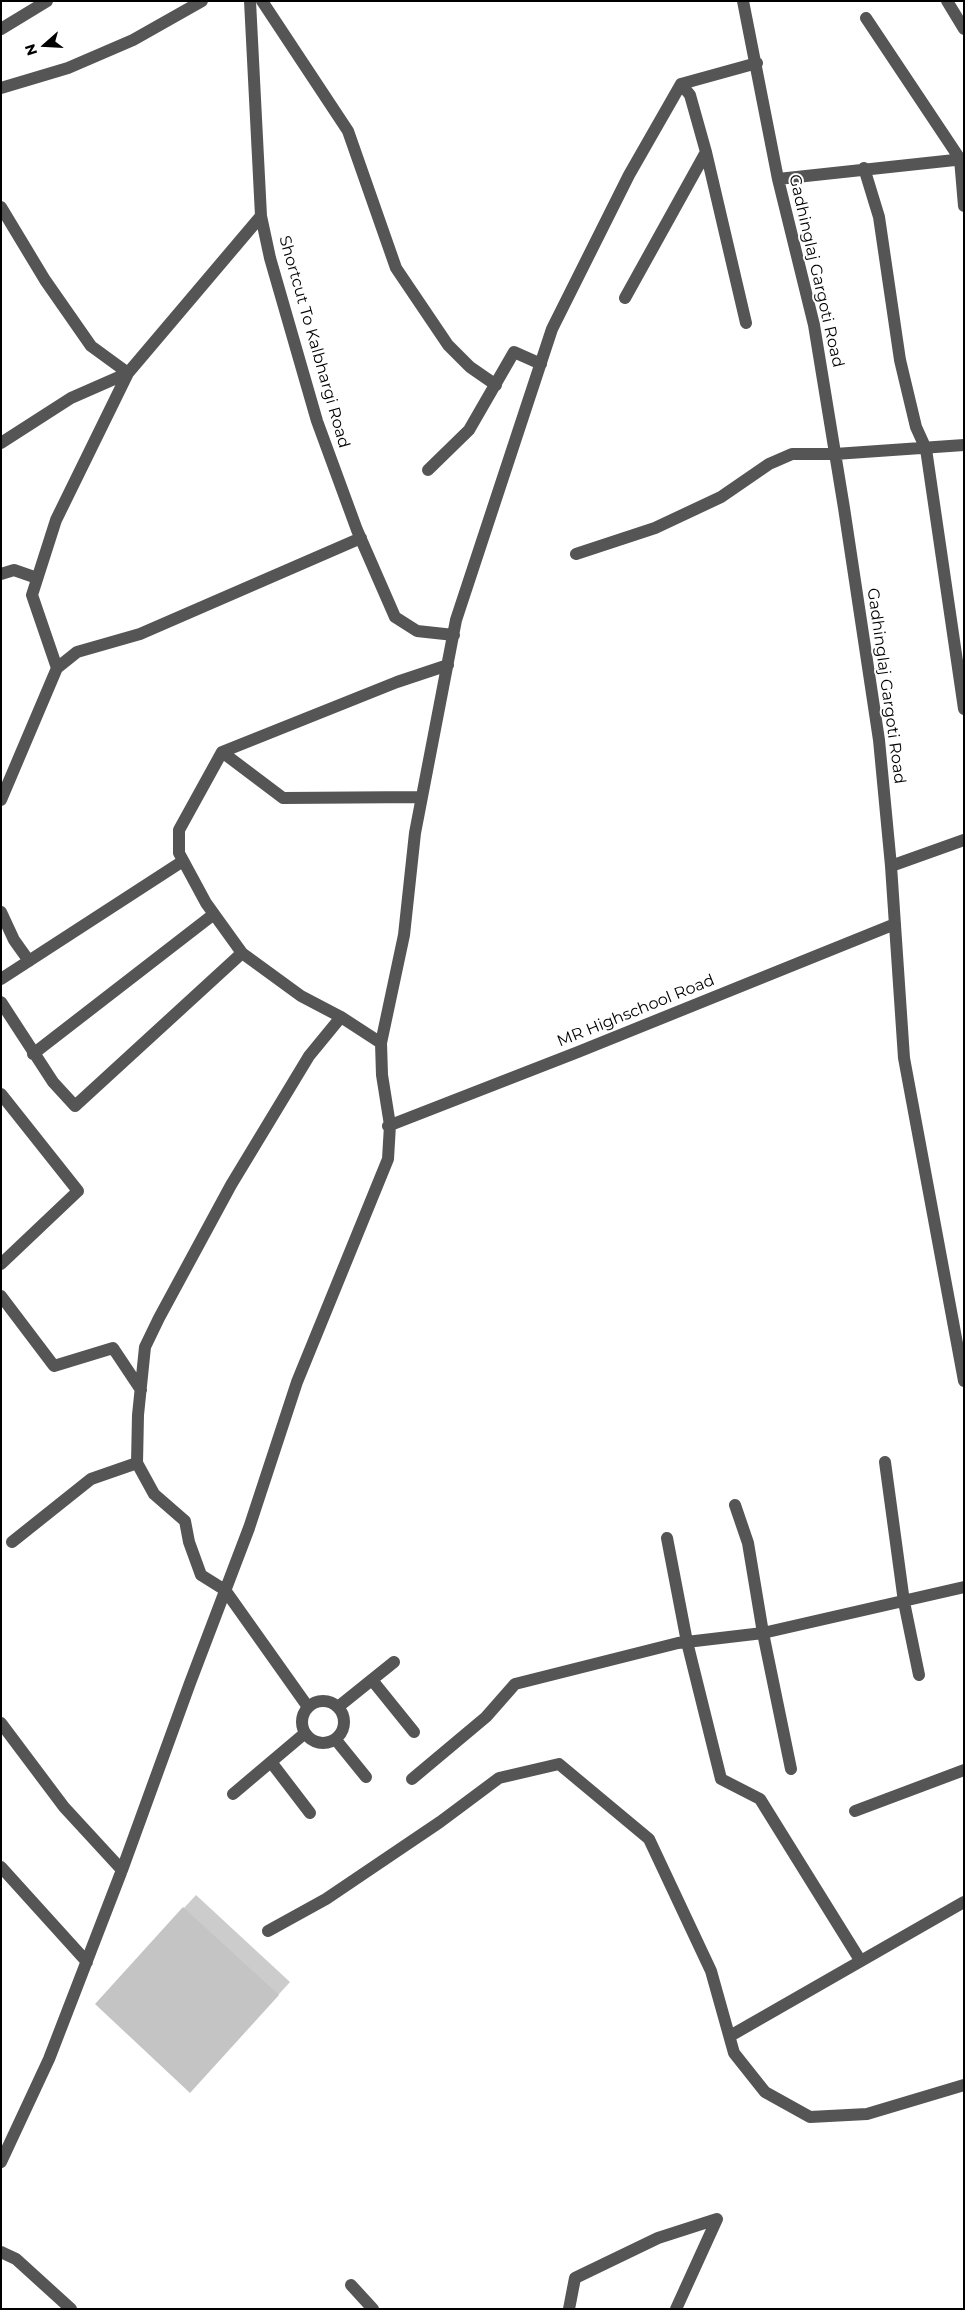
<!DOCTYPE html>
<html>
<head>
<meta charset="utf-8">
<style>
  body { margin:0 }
  #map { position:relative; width:965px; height:2310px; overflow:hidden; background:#fff; font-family:Montserrat,sans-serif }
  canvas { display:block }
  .frame { position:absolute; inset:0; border:2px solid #000; pointer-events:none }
  .north { position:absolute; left:20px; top:20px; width:50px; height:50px; -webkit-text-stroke:4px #fff; paint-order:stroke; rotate:251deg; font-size:14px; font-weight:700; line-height:20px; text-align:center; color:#000 }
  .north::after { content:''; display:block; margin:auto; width:18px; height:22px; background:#000; clip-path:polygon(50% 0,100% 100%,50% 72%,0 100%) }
</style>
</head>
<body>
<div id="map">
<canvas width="965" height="2310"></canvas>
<div class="frame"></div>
<div class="north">N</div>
</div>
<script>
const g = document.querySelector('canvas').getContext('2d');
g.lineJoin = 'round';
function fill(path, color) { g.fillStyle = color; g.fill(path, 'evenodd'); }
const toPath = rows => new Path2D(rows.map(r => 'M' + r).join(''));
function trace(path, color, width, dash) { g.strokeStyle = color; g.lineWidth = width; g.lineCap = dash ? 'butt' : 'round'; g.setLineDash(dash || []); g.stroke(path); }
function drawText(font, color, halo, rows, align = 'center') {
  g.font = font + ' Montserrat,sans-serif'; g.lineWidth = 4; g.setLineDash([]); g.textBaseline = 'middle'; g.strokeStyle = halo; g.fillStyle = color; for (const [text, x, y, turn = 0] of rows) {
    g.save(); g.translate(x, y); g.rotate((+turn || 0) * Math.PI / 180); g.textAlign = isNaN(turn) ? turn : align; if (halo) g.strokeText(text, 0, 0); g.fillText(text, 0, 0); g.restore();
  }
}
fill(toPath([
  [196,1895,290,1982,203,2078,184,1908]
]), '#0003');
fill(toPath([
  [183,1907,279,1995,190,2093,95,2004]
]), '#c4c4c4');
trace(toPath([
  [250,1,261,216,270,258,317,421,357,530,395,617,417,631,454,635],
  [262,1,348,131,396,268,448,345,470,367,496,385],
  [743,1,778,179,814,325,844,508,879,740,891,866,904,1058,964,1381],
  [947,1,964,29],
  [866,18,960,159],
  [1,29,47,1],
  [681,84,690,95,706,152,746,323],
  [1,88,68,68,133,40,202,1],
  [964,164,960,159,964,206],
  [864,168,879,217,900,360,916,427,926,449,964,709],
  [778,179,964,159],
  [1,207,45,280,91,346,128,373,71,398,1,443],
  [625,298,706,152],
  [428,470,469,430,514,352,541,364],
  [576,554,655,528,721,497,769,464,792,454,835,454,964,445],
  [1,574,14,570,37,578],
  [57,668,32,595,56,520,128,373,261,216],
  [222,752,397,682,448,665],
  [1,800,57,668,77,652,140,634,361,538],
  [891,866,964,840],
  [1,912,14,940,29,961],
  [1,979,183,861],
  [1,1002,53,1082,75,1106,242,953],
  [381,1043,341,1017,301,996,242,953,206,903,179,853,179,830,222,752,283,798,422,797],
  [33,1054,214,914],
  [1,1094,78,1191,1,1264],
  [388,1126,578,1052,895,924],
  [1,1296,54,1366,113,1348,141,1390],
  [885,1462,904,1602,919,1675],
  [735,1505,748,1543,763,1633,791,1769],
  [667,1538,687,1642,721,1779,760,1799,860,1960],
  [12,1542,91,1479,137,1463],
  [372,1680,414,1732],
  '302 1722a21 21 0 1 1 42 0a21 21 0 1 1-42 0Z',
  [308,1707,225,1590,201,1575,189,1542,185,1521,154,1494,137,1463,138,1415,145,1347,159,1318,231,1185,309,1056,341,1017],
  [338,1707,394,1662],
  [1,1723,64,1807,122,1870],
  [336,1740,366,1777],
  [271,1762,310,1813],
  [412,1779,486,1717,515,1684,678,1643,763,1633,964,1587],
  [233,1794,304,1734],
  [855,1811,964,1770],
  [1,1867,87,1962],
  [268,1931,326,1899,440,1822,499,1778,559,1764,649,1839,711,1971,734,2053,765,2092,810,2117,867,2114,964,2085],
  [730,2036,964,1902],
  [1,2162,49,2059,122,1870,190,1683,249,1528,297,1382,388,1159,390,1125,382,1075,381,1043,404,935,415,833,456,620,552,329,629,175,681,84,757,63],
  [1,2252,16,2259,71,2309],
  [351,2285,373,2309],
  [569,2309,575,2278,658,2238,717,2219,676,2309]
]), '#555', 12);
drawText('16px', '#000', '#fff', [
  ["Gadhinglaj Gargoti Road",816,271,77],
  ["Shortcut To Kalbhargi Road",314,342,74],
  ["Gadhinglaj Gargoti Road",886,686,82],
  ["MR Highschool Road",636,1011,-22]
]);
</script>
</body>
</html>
